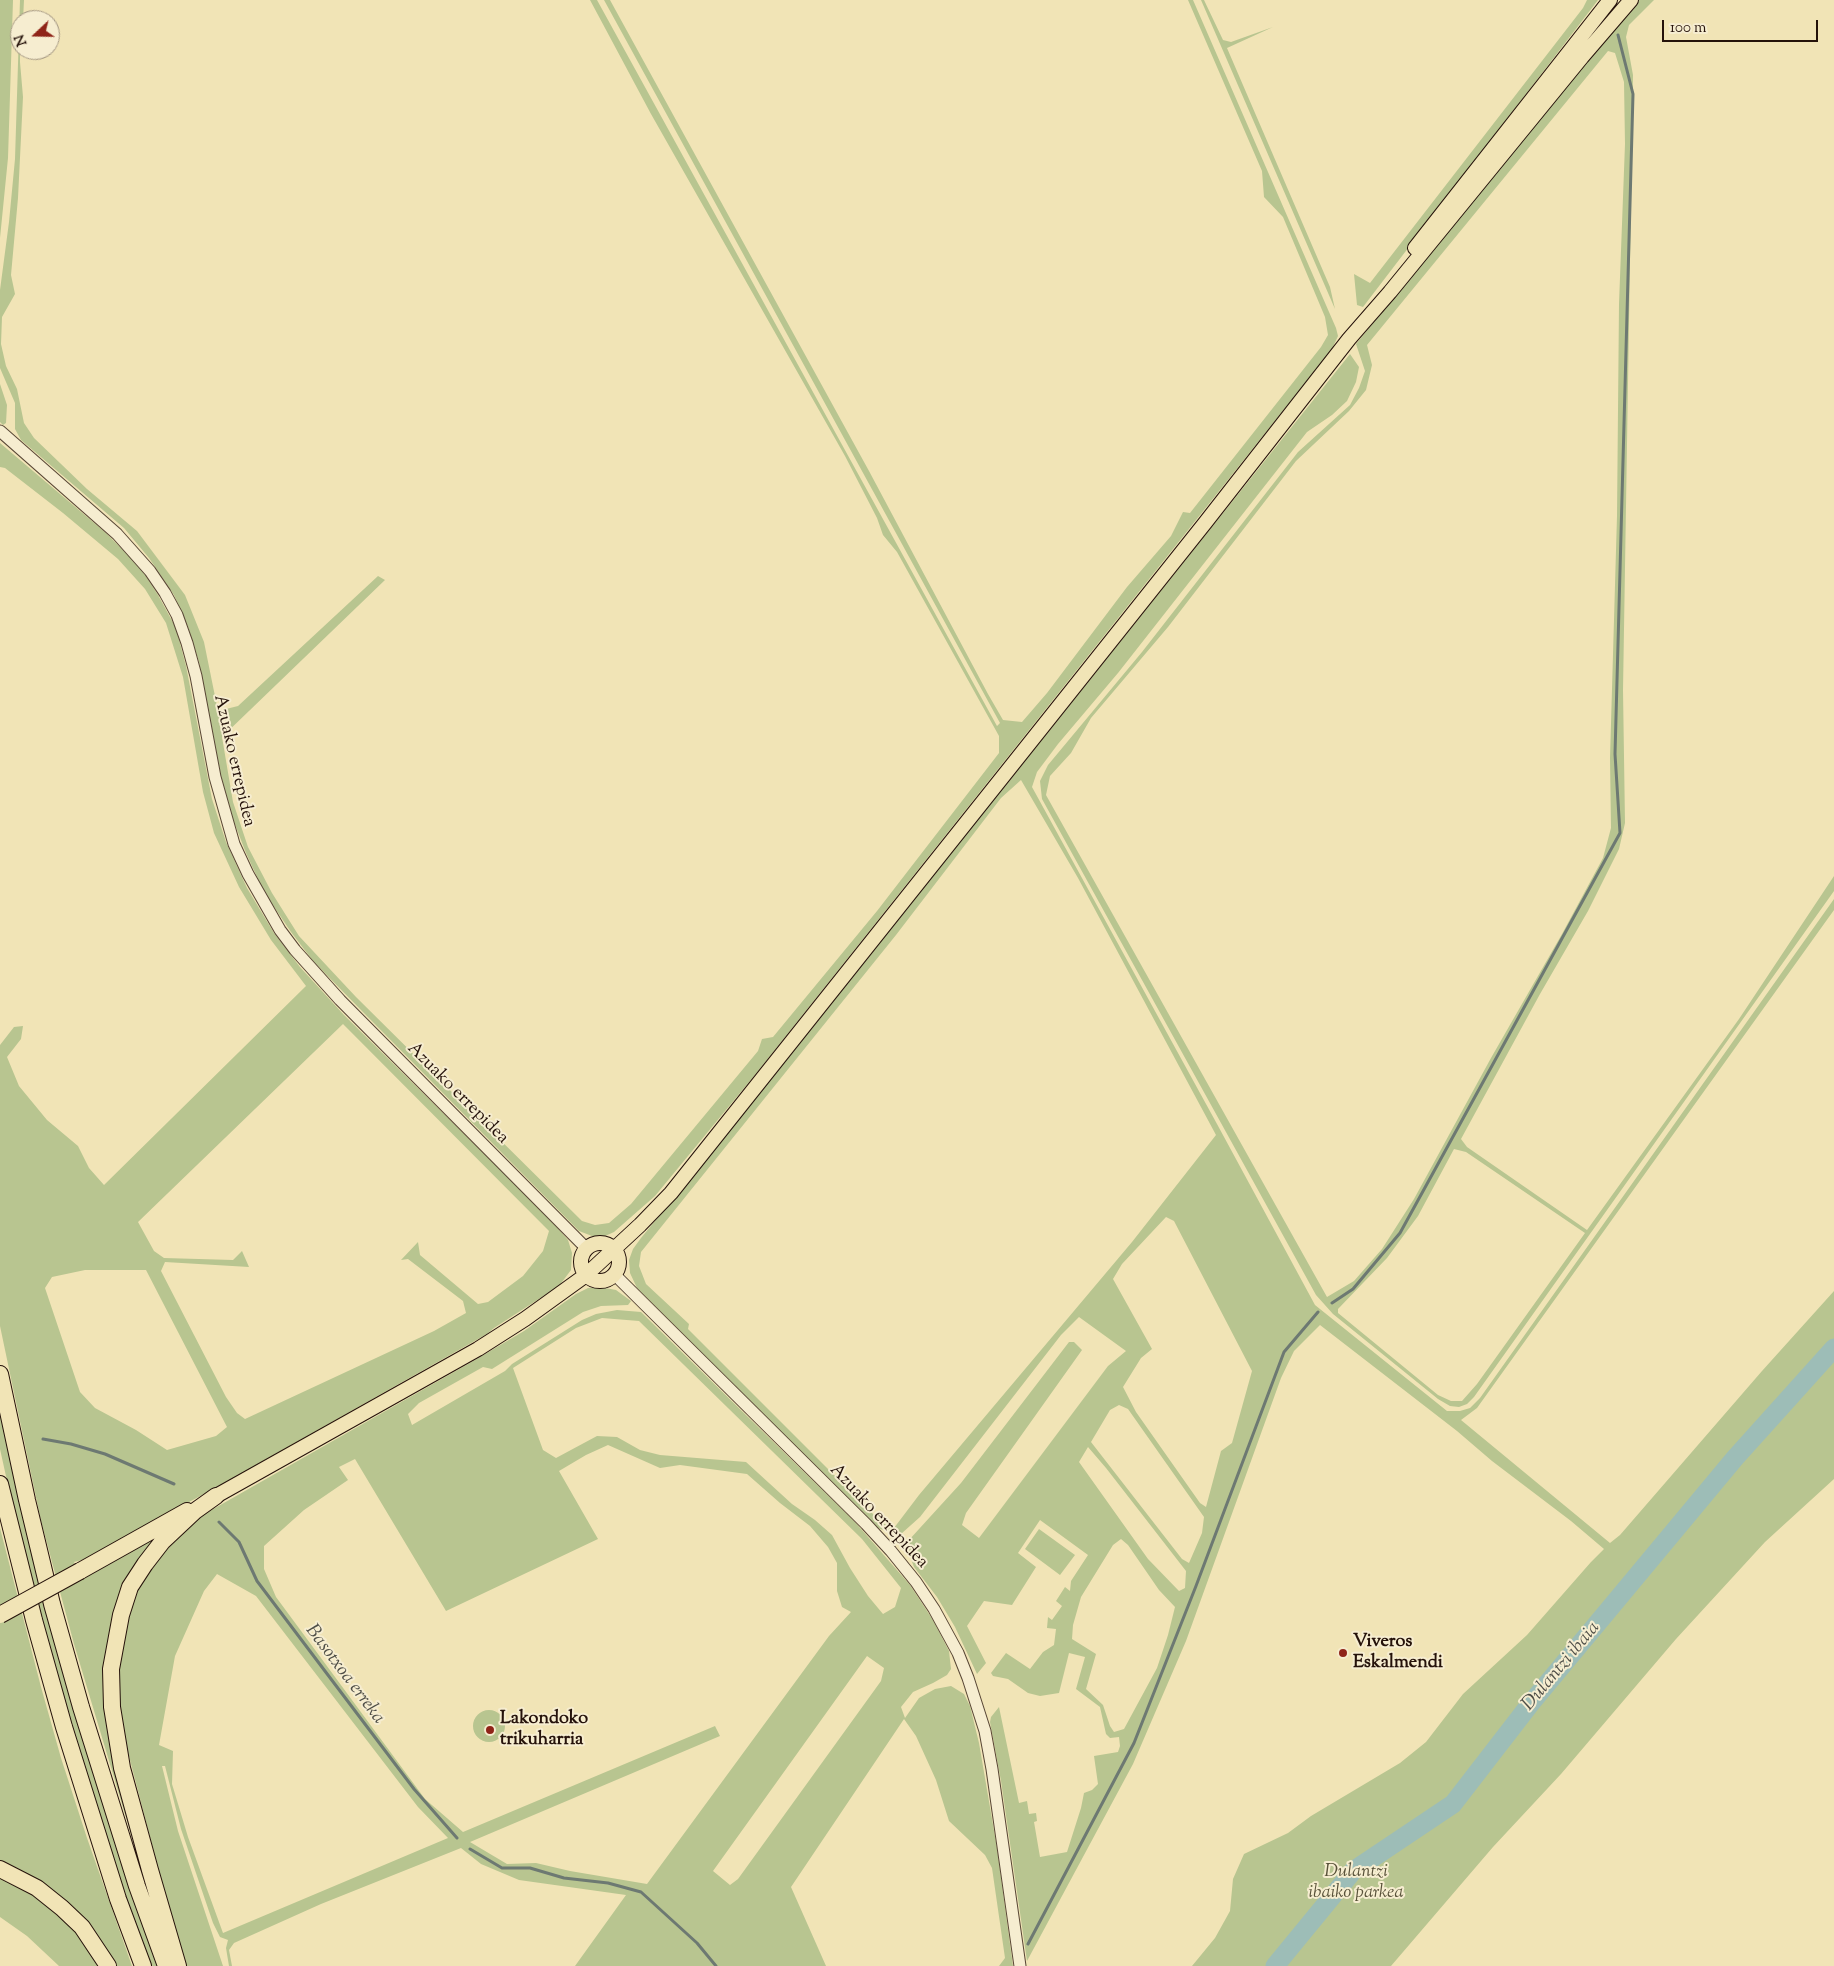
<!DOCTYPE html>
<html>
<head>
<meta charset="utf-8">
<style>
  body { margin:0 }
  #map { position:relative; width:1834px; height:1966px; overflow:hidden; background:#f1e4b6; font-family:"Sorts Mill Goudy",serif }
  canvas { display:block }
  .north { position:absolute; left:10px; top:10px; width:50px; height:50px; box-sizing:border-box; background:#f6edd0; border:1px solid #a29581; border-radius:50%; rotate:249deg; font-size:14px; font-weight:700; line-height:20px; text-align:center; color:#25120a }
  .north::after { content:''; display:block; margin:auto; width:18px; height:22px; background:#8f2418; clip-path:polygon(50% 0,100% 100%,50% 72%,0 100%) }
  .scale { position:absolute; left:1662px; top:20px; width:156px; height:22px; box-sizing:border-box; border:2px solid #25120a; border-top:0; padding-left:6px; font-size:15px; line-height:18px; white-space:nowrap; color:#25120a; -webkit-text-stroke:4px #f6edd0; paint-order:stroke }
</style>
</head>
<body>
<div id="map">
<canvas width="1834" height="1966"></canvas>
<div class="north">N</div>
<div class="scale">100 m</div>
</div>
<script>
const g = document.querySelector('canvas').getContext('2d');
g.lineJoin = 'round';
function fill(path, color) { g.fillStyle = color; g.fill(path, 'evenodd'); }
const toPath = rows => new Path2D(rows.map(r => 'M' + r).join(''));
function trace(path, color, width, dash) { g.strokeStyle = color; g.lineWidth = width; g.lineCap = dash ? 'butt' : 'round'; g.setLineDash(dash || []); g.stroke(path); }
function drawText(font, color, halo, rows, align = 'center') {
  g.font = font + ' "Sorts Mill Goudy",serif'; g.lineWidth = 4; g.setLineDash([]); g.textBaseline = 'middle'; g.strokeStyle = halo; g.fillStyle = color; for (const [text, x, y, turn = 0] of rows) {
    g.save(); g.translate(x, y); g.rotate((+turn || 0) * Math.PI / 180); g.textAlign = isNaN(turn) ? turn : align; if (halo) g.strokeText(text, 0, 0); g.fillText(text, 0, 0); g.restore();
  }
}
fill(toPath([
  [0,0,13,0,8,158,0,238],
  [20,0,24,0,23,20,20,20,20,62,23,97,18,198,11,275,15,294,2,317,1,344,6,366,17,389,24,423,34,438,87,489,137,531,185,595,204,642,218,711,238,706,378,576,385,580,222,737,233,802,248,847,272,893,299,936,356,997,582,1221,595,1225,609,1223,631,1204,758,1051,762,1039,773,1037,877,911,999,753,999,736,897,552,883,535,877,518,845,456,651,114,590,0,597,0,997,726,1000,723,604,0,610,0,869,471,988,694,1003,720,1022,722,1047,693,1127,587,1171,536,1183,512,1190,513,1321,347,1328,335,1325,317,1283,217,1264,197,1262,171,1188,0,1193,0,1336,328,1338,336,1332,349,754,1076,655,1196,614,1232,603,1237,592,1236,579,1231,360,1009,313,961,291,932,264,892,246,853,234,822,221,776,199,662,188,627,174,595,149,558,124,528,21,440,15,429,15,403,0,368,0,290,9,222,15,159],
  [1201,0,1204,0,1223,40,1231,42,1273,27,1227,48,1330,287,1335,309],
  [1587,0,1598,0,1363,307,1357,305,1354,274,1370,283,1583,8],
  [1637,0,1654,0,1629,25,1626,37,1633,75,1623,690,1625,823,1619,849,1588,911,1540,994,1461,1139,1467,1147,1587,1230,1739,1019,1834,876,1834,891,1474,1397,1467,1404,1459,1407,1450,1406,1438,1399,1333,1314,1316,1295,1042,799,1040,781,1048,765,1142,652,1298,452,1350,405,1359,388,1365,371,1356,344],
  [1608,51,1615,53,1624,82,1625,144,1619,304,1617,516,1610,758,1611,828,1603,858,1562,934,1491,1058,1414,1199,1382,1249,1354,1281,1327,1297,1046,795,1050,776,1071,753,1091,718,1168,627,1296,461,1349,411,1366,390,1372,365,1367,345],
  [1454,1149,1466,1152,1585,1233,1477,1384,1462,1401,1451,1401,1438,1395,1338,1313,1338,1309,1387,1258,1418,1216],
  [1350,354,1359,367,1356,382,1347,401,1332,415,1307,432,1118,673,1058,744,1037,772,1032,787,1217,1124,1315,1305,1447,1411,1460,1411,1470,1408,1480,1398,1834,899,1834,910,1477,1408,1461,1420,1610,1543,1620,1535,1762,1371,1834,1291,1834,1479,1765,1542,1676,1639,1561,1774,1493,1847,1391,1966,1192,1966,1215,1938,1230,1911,1233,1879,1244,1854,1288,1833,1311,1816,1400,1763,1426,1742,1463,1694,1527,1635,1591,1562,1604,1549,1571,1521,1492,1461,1457,1431,1320,1325,1294,1351,1281,1378,1186,1641,1133,1764,1027,1961,1001,1781,990,1722,991,1717,999,1707,1019,1803,1027,1801,1029,1814,1036,1813,1037,1821,1034,1822,1040,1857,1067,1852,1081,1808,1084,1793,1092,1790,1098,1784,1094,1756,1118,1752,1120,1746,1119,1737,1110,1738,1106,1734,1100,1707,1076,1689,1085,1657,1069,1653,1059,1693,1040,1696,1028,1693,1008,1679,993,1676,991,1673,1006,1653,1030,1669,1043,1652,1054,1645,1056,1629,1047,1628,1048,1617,1052,1620,1062,1606,1056,1601,1065,1587,1070,1591,1071,1581,1088,1555,1040,1520,1018,1553,1036,1567,1012,1605,984,1601,967,1626,986,1663,977,1674,955,1627,937,1597,914,1567,909,1554,909,1540,961,1483,1069,1342,1074,1342,1082,1350,966,1513,962,1525,979,1538,1108,1366,1126,1351,1079,1317,1061,1335,920,1517,901,1534,893,1534,878,1528,637,1288,630,1273,629,1260,633,1249,641,1238,781,1067],
  [1021,780,1078,878,1216,1135,1132,1242,919,1495,894,1528,881,1522,688,1329,689,1324,646,1284,639,1266,641,1252,896,935,1001,798],
  [1166,1217,1174,1221,1252,1371,1232,1443,1221,1451,1206,1507,1200,1503,1136,1412,1123,1387,1141,1358,1152,1349,1113,1279,1122,1264],
  [1119,1405,1128,1409,1204,1517,1202,1533,1189,1563,1182,1559,1091,1442,1110,1410],
  [1088,1447,1106,1468,1186,1571,1185,1588,1179,1591,1148,1559,1079,1462],
  [1121,1539,1128,1545,1159,1590,1175,1607,1168,1635,1157,1668,1124,1729,1114,1732,1110,1726,1103,1705,1086,1689,1096,1654,1072,1639,1073,1625,1081,1597,1113,1545],
  [0,384,7,405,6,423,3,425,0,422],
  [0,443,106,533,140,567,158,595,176,628,186,666,212,799,226,842,247,888,274,933,300,967,344,1015,551,1220,568,1240,572,1253,571,1270,559,1286,494,1328,487,1334,226,1482,82,1560,74,1562,82,1578,168,1528,142,1559,108,1651,133,1841,74,1644,41,1521,0,1326,0,1045,14,1027,23,1026,21,1039,7,1057,19,1086,47,1120,78,1146,89,1168,104,1185,306,986,271,940,239,887,214,833,203,792,183,677,166,623,145,589,118,559,63,513,5,468,0,467],
  [343,1024,549,1231,543,1251,523,1276,488,1302,478,1304,420,1255,418,1242,401,1260,408,1259,463,1301,466,1313,434,1331,245,1419,237,1413,226,1397,161,1271,165,1262,249,1267,242,1251,233,1260,164,1258,154,1251,138,1222],
  [85,1270,146,1270,227,1427,216,1436,167,1450,136,1430,95,1408,80,1392,45,1288,52,1277],
  [600,1287,616,1290,631,1301,628,1305,601,1306,583,1312,492,1369,483,1367,419,1403,408,1414,412,1425,505,1371,512,1364,582,1320,596,1314,617,1310,641,1312,855,1522,910,1585,933,1620,949,1651,951,1669,947,1675,933,1683,913,1692,901,1707,905,1718,919,1698,935,1689,951,1686,964,1694,970,1706,979,1743,997,1848,1013,1966,999,1966,1005,1958,992,1868,985,1855,949,1821,936,1780,916,1736,904,1719,791,1887,826,1966,575,1966,626,1895,519,1880,481,1864,461,1848,321,1904,234,1943,229,1950,232,1966,229,1966,226,1948,228,1940,220,1937,213,1923,181,1829,165,1766,162,1766,178,1831,223,1966,186,1966,166,1899,123,1733,119,1694,120,1654,126,1619,138,1590,155,1563,177,1537,201,1516,475,1360,524,1331,576,1294,588,1288],
  [602,1318,639,1321,862,1539,901,1588,895,1607,883,1614,868,1596,850,1568,832,1535,815,1520,792,1504,746,1462,660,1455,640,1450,617,1437,597,1436,556,1458,543,1450,513,1368,576,1328],
  [608,1445,660,1468,680,1465,747,1474,780,1503,810,1526,828,1547,837,1563,837,1591,842,1607,851,1612,829,1636,647,1884,570,1871,536,1863,507,1864,470,1842,720,1736,715,1726,463,1832,425,1799,276,1597,264,1569,264,1546,304,1510,348,1480,339,1467,355,1459,446,1611,598,1539,559,1471,586,1455],
  [217,1574,256,1596,418,1807,448,1838,223,1933,188,1837,172,1784,173,1751,159,1745,175,1656,204,1591],
  [867,1656,884,1668,881,1681,738,1879,730,1885,713,1871],
  [0,1409,158,1966,149,1966,124,1894,50,1654,15,1517,0,1449],
  [0,1528,41,1687,61,1758,87,1838,132,1966,115,1966,104,1947,0,1864],
  [1039,1529,1075,1555,1060,1575,1025,1549],
  '473 1726a16 16 0 1 1 32 0a16 16 0 1 1-32 0Z',
  [0,1878,25,1890,49,1906,73,1927,101,1966,59,1966,27,1936,0,1917]
]), '#b8c590');
trace(toPath([
  [1332,1303,1353,1289,1400,1233,1620,833,1615,754,1633,94,1618,35],
  [43,1439,71,1444,105,1454,174,1484],
  [219,1522,239,1542,257,1581,414,1789,457,1838],
  [470,1849,502,1868,530,1868,564,1878,608,1883,641,1892,697,1943,716,1966],
  [1028,1944,1134,1743,1196,1586,1284,1352,1318,1312]
]), '#6d7972', 3);
trace(toPath([
  [1275,1966,1353,1871,1453,1804,1531,1703,1735,1458,1834,1348]
]), '#9dbdb7', 19);
const minor = toPath([
  [0,431,117,534,150,571,165,593,177,615,187,643,196,676,215,777,234,844,248,874,280,930,295,950,340,1000,587,1249],
  [615,1275,866,1524,891,1551,916,1582,934,1609,958,1653,968,1678,985,1731,992,1769,1020,1966]
]);
const major = toPath([
  [1415,248,1610,0],
  '581 1262a19 19 0 1 1 38 0a19 19 0 1 1-38 0Z',
  [216,1496,478,1349,525,1319,586,1275,640,1225,671,1193,1205,523,1349,339,1390,292,1582,57,1631,0]
]);
const highway = toPath([
  [0,1374,27,1500,52,1604,81,1707,137,1886,166,1966],
  [0,1484,34,1620,64,1727,118,1899,143,1966],
  [80,1571,187,1511],
  [0,1869,37,1888,62,1908,82,1927,108,1966],
  [178,1966,150,1870,122,1768,112,1707,111,1669,121,1615,130,1587,145,1564,162,1542,195,1511,216,1496]
]);
trace(minor, '#584635', 13);
trace(major, '#25120a', 16);
trace(highway, '#25120a', 18);
trace(minor, '#f6edd0', 11);
trace(major, '#f1e4b6', 14);
trace(highway, '#f1e4b6', 16);
const highwayBridge = toPath([
  [0,1615,80,1571]
]);
trace(highwayBridge, '#25120a', 18, []);
trace(highwayBridge, '#f1e4b6', 16);
for (const [x, y, r, color] of [
  [1343,1653,5,"#8f2418"],
  [490,1730,5,"#8f2418"]
]) { const dot = new Path2D(); dot.arc(x, y, r, 0, 2 * Math.PI); g.fillStyle = color; g.fill(dot); trace(dot, '#f6edd0', 2); }
drawText('18px', '#25120a', '#f6edd0', [
  ["Azuako errepidea",233,761,77],
  ["Azuako errepidea",457,1094,45],
  ["Azuako errepidea",878,1517,47]
]);
drawText('bold 18px', '#25120a', '#f6edd0', [
  ["Viveros",1353,1643],
  ["Eskalmendi",1353,1664],
  ["Lakondoko",500,1720],
  ["trikuharria",500,1741]
], 'left');
drawText('italic 18px', '#585139', '#f6edd0', [
  ["Dulantzi",1356,1873],
  ["ibaiko parkea",1356,1894]
]);
drawText('italic 19px', '#4f4e47', '#f6edd0', [
  ["Dulantzi ibaia",1562,1667,-50],
  ["Basotxoa erreka",344,1675,53]
]);
</script>
</body>
</html>
